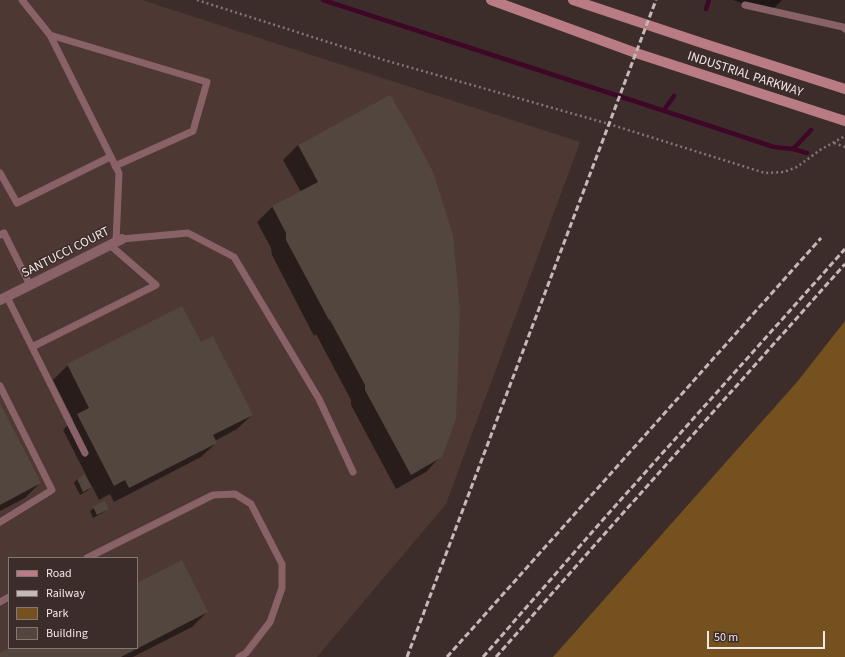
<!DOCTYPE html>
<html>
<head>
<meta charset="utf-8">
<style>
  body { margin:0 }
  #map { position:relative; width:845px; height:657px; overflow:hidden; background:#3c2d2b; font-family:"Source Sans 3",sans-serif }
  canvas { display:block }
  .legend { position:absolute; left:8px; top:557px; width:130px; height:92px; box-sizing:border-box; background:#3c2d2b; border:1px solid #847775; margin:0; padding:5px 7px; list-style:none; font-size:12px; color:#f1e7e5 }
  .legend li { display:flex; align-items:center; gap:8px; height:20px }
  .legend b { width:20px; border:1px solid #847775 }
  .scale { position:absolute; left:707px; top:631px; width:118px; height:18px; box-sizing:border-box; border:2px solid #f1e7e5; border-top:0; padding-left:5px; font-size:12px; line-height:14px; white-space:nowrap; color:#f1e7e5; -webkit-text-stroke:3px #3c2d2b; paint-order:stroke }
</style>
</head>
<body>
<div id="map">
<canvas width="845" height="657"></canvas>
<ul class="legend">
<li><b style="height:5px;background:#b97c85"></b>Road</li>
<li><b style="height:5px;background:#c5b9b7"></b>Railway</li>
<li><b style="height:11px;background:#75511f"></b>Park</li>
<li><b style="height:11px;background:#53463e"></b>Building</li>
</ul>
<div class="scale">50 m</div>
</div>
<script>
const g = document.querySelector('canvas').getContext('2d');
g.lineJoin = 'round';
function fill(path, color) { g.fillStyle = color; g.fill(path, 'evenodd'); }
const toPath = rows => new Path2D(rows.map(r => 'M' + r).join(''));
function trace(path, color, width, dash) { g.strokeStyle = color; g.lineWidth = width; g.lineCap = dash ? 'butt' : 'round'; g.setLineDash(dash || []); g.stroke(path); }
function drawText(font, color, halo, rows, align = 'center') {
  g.font = font + ' "Source Sans 3",sans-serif'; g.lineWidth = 3; g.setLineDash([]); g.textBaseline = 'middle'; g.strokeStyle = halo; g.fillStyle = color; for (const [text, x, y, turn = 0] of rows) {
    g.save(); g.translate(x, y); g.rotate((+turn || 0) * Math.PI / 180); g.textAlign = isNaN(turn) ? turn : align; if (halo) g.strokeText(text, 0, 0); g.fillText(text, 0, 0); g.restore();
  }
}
fill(toPath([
  [0,0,142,0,580,142,446,504,317,657,0,657],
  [9,558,137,558,137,648,9,648]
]), '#4d3834');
fill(toPath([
  [845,321,845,657,553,657,797,382]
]), '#75511f');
fill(toPath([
  [733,0,782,0,769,13],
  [390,96,441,456,426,472,396,489,351,405,351,400,316,334,314,336,272,255,271,248,257,222,272,207,301,192,283,160,298,145],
  [201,344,252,415,237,429,215,441,216,443,201,457,114,502,110,494,99,500,92,486,87,491,80,495,74,483,77,479,86,475,63,430,73,420,53,380,68,365],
  [0,405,40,483,25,498,0,511],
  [94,508,108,509,104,512,93,518,90,511],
  [137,584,207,612,192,627,133,657,0,657,0,654,13,648,137,648]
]), '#0007');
trace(toPath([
  [323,0,637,102,774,147,793,149,811,130],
  [706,9,709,0],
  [664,110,674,96],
  [793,149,807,153]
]), '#3e0728', 4.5);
fill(toPath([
  [390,95,412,132,433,172,453,235,460,311,456,419,442,457,411,475,365,390,365,385,329,318,330,322,286,240,286,233,272,206,318,182,298,145],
  [182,306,201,342,213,336,253,415,213,435,217,443,129,488,125,480,114,486,77,414,89,408,67,364],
  [0,403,41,483,0,505],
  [85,474,92,487,83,492,77,479],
  [105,501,109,509,97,515,93,507],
  [182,560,208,612,121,657,0,657,0,653,10,648,137,648,137,583]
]), '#53463e');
trace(toPath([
  [197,0,384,60,609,124,765,173,784,172,797,167,820,150,845,136],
  [834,143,845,147]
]), '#837674', 2.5, [2, 3]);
trace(toPath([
  [22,0,50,35,119,173,116,242],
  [745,5,843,27,845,29],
  [50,35,207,82,193,131,115,166],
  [0,173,17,203,110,157],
  [0,235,4,233,30,285],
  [122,239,188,233,234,257,319,399,353,472],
  [7,297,85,453],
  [32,347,156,285,110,245],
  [0,386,52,490,0,522],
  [87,558,213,495,235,494,251,504,282,564,282,588,270,622,246,653,239,657],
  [0,602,9,597]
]), '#896267', 7);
trace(toPath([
  [0,300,122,239]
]), '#896267', 10);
trace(toPath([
  [491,0,636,53,845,121],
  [573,0,708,45,845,89]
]), '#b97c85', 10);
trace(toPath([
  [407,657,656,0],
  [447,657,821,238],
  [483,657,600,523,845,249],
  [496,657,608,530,845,264]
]), '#c5b9b7', 3, [6, 3]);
drawText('13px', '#f1e7e5', '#3c2d2b', [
  ["INDUSTRIAL PARKWAY",745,75,18],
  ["SANTUCCI COURT",66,253,-27]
]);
</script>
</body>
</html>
